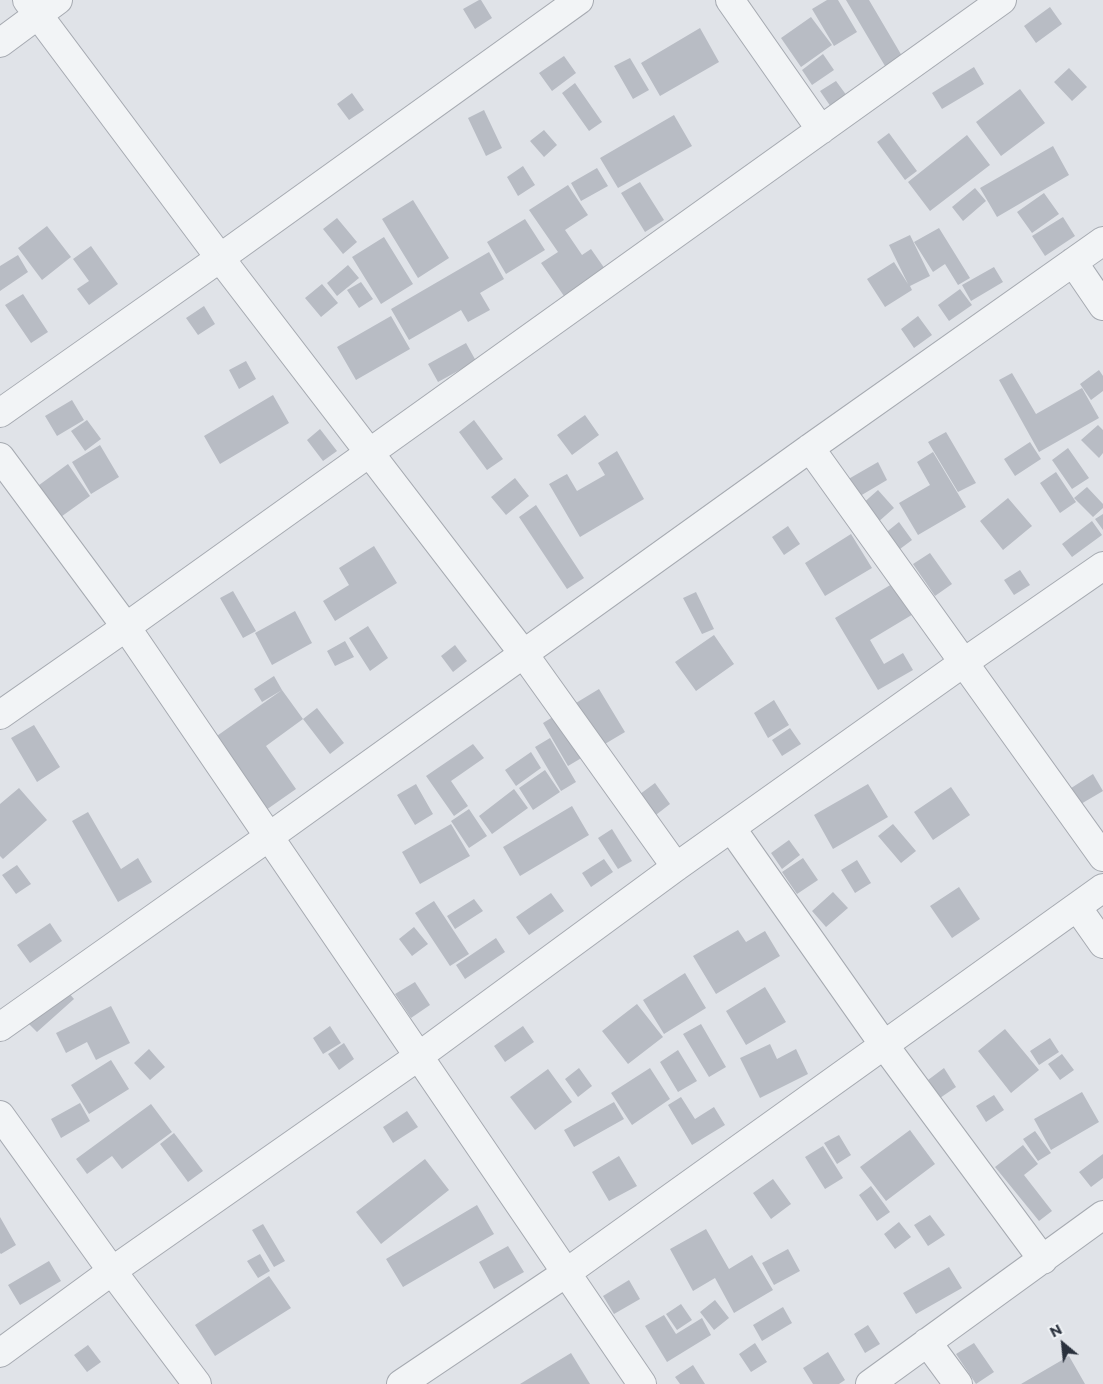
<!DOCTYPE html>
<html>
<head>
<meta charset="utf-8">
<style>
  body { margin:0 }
  #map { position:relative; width:1103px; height:1384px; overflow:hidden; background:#e0e3e8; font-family:Montserrat,sans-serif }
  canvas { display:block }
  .north { position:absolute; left:1038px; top:1319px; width:50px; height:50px; -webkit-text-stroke:4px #eff2f5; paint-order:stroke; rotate:332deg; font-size:14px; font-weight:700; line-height:20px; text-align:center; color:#2a313d }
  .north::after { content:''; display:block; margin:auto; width:18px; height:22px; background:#2a313d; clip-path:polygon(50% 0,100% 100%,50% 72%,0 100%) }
</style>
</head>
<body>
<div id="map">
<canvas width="1103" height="1384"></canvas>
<div class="north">N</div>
</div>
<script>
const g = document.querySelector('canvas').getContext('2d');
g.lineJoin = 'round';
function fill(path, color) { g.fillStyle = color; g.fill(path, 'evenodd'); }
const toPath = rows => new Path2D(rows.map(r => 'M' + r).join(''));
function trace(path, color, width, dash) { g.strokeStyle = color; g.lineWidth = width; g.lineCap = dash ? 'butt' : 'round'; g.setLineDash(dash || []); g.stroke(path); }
fill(toPath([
  [479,0,481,0,492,18,475,29,463,9],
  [827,0,838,0,857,32,834,46,812,9],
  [846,0,869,0,902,56,885,66],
  [1050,7,1062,24,1036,43,1024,26],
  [811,17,832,45,801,67,781,38],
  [700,28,719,62,660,96,641,63],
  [823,54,834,70,812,85,802,70],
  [564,56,576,73,552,91,539,73],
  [630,58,649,90,633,99,614,66],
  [974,67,984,84,942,109,932,93],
  [1069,68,1087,87,1072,101,1054,82],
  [836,81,847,96,831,107,820,91],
  [575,83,602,122,589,131,562,93],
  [1020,89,1045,123,1001,156,976,122],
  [352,93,364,110,349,120,337,104],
  [484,110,502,148,486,156,468,118],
  [674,115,692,146,618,188,600,158],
  [544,130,557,145,544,157,530,141],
  [889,133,917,171,905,180,877,142],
  [967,135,990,165,930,211,908,182],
  [1053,146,1069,175,997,217,980,188],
  [523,166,535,185,518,196,507,177],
  [597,168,608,186,581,201,571,183],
  [640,182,664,220,645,232,621,193],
  [568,185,588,215,565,230,582,255,591,249,605,269,564,296,541,263,558,252,529,210],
  [975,188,986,201,963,221,952,207],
  [1044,193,1059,214,1032,233,1017,212],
  [413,200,449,258,418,278,382,219],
  [1063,217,1075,236,1045,256,1032,236],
  [337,218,357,242,343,254,323,229],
  [525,219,545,250,506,274,487,242],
  [47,226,71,257,42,280,18,248],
  [939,228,970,278,958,285,945,264,933,272,914,242],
  [910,235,930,276,910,286,912,290,885,307,867,279,894,262,908,284,889,245],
  [384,237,413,284,381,304,352,257],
  [91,246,118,284,89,305,77,289,89,281,73,259],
  [489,252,504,279,480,293,490,310,468,322,461,310,409,340,391,309],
  [18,255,28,272,0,291,0,266],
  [348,265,359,278,337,296,327,283],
  [994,267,1003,282,971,301,962,285],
  [361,282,373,299,359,308,347,290],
  [322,284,338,303,321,317,305,298],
  [960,289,972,305,949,321,938,305],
  [23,294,48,332,31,343,5,305],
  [204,306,215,324,198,335,186,318],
  [391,316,410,349,356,380,337,347],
  [918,316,932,335,914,348,901,329],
  [466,343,476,361,438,382,428,364],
  [246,361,256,379,239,389,229,370],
  [1099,370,1103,376,1103,391,1091,400,1080,384],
  [1012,373,1036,414,1082,388,1099,418,1039,452,999,380],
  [273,395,289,423,220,464,204,436],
  [72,400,84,420,57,436,45,416],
  [585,415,599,435,572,455,557,435],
  [87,420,101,439,85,451,71,431],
  [474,420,503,459,487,470,459,432],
  [1098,425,1103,430,1103,453,1099,458,1081,440],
  [320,429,337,451,323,461,307,440],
  [946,432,976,483,958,492,928,442],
  [1030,442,1041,459,1015,476,1004,459],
  [100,445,119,477,91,494,72,462],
  [1068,448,1089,478,1072,489,1052,460],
  [617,451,644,499,580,537,549,484,567,474,577,491,605,475,598,463],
  [933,452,966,507,918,535,899,503,930,485,917,462],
  [878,462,887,480,855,499,845,481],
  [68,464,90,496,58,519,35,488],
  [1056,472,1076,502,1060,513,1040,483],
  [515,478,529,496,506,515,491,497],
  [1087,487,1103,504,1103,508,1093,517,1074,498],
  [878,490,894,508,877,523,861,505],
  [1008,498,1032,526,1003,550,980,521],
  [536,505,584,578,567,589,519,517],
  [1103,514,1103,530,1095,519],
  [1092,521,1102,535,1072,557,1062,544],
  [899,522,912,540,896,552,883,535],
  [788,526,800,544,784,555,772,537],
  [851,534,872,568,825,596,805,563],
  [374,546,397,583,335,621,323,601,349,585,339,568],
  [930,553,952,584,935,596,913,564],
  [1020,570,1030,585,1014,595,1004,580],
  [902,578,920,610,870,640,884,664,903,653,913,670,878,690,835,618],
  [233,591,256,631,243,638,220,598],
  [696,592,714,629,702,634,683,598],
  [295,611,312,643,272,665,255,633],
  [368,626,388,658,370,671,349,638],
  [714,635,734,664,696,691,675,662],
  [345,641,354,657,335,666,327,651],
  [455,645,467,661,453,672,441,656],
  [274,676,282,690,262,702,254,689],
  [599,689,625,732,568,766,543,723],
  [282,690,303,719,266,746,296,789,266,810,214,738],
  [774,700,789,725,768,738,754,713],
  [317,708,344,743,330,754,303,719],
  [34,725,60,767,37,782,11,738],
  [790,728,801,744,782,756,772,740],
  [550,738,576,782,561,791,535,747],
  [473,744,484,758,451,781,468,806,454,816,426,776],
  [531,752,541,768,516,786,505,770],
  [545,770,560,792,533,810,519,788],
  [1093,774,1103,791,1074,808,1065,792],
  [655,783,670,804,652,818,636,797],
  [416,784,433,814,415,825,397,795],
  [868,784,888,817,833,849,814,815],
  [951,787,970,815,933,840,914,812],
  [19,788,47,820,3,859,0,856,0,804],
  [514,789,528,808,492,834,479,816],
  [572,806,589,835,520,876,503,847],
  [469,809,487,836,469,848,451,821],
  [88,812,121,869,138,858,152,882,118,902,72,821],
  [451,824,470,856,420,884,402,852],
  [893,824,916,851,901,863,878,836],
  [612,829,632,861,618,869,598,838],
  [789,840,800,855,782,869,771,853],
  [803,858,818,880,797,894,782,872],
  [604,859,613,872,591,887,582,873],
  [857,860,871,883,855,893,841,870],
  [17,865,31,884,16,894,2,875],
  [959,887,980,919,952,938,930,906],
  [833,892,848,908,826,927,812,911],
  [551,893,564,911,529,935,516,917],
  [474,899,483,911,455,929,447,916],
  [434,901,469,954,450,966,415,913],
  [50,923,62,941,30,963,17,945],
  [414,927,428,944,412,956,399,939],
  [738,930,746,942,765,931,780,956,716,994,693,956],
  [496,938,505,952,465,979,456,965],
  [685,973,706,1008,664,1034,643,1000],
  [415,982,430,1005,411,1018,395,994],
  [63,986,74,999,37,1032,25,1020],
  [765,987,786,1022,746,1045,726,1011],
  [637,1004,663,1037,628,1064,602,1031],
  [111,1006,130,1043,96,1060,87,1042,66,1053,56,1033],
  [701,1024,726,1067,709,1077,683,1034],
  [330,1026,341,1043,323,1054,313,1038],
  [523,1026,534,1042,505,1062,494,1046],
  [1005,1029,1039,1070,1011,1093,978,1051],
  [1050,1038,1059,1052,1039,1065,1030,1051],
  [344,1043,354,1059,339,1070,328,1054],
  [770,1044,777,1059,796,1049,808,1074,760,1098,740,1058],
  [149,1049,165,1067,150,1080,134,1063],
  [678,1050,697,1081,678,1092,660,1062],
  [1062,1054,1074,1070,1060,1080,1048,1064],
  [111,1060,129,1089,89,1114,71,1085],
  [579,1068,592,1086,578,1097,565,1079],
  [650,1068,670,1099,632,1125,611,1093],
  [944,1068,956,1087,940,1098,928,1080],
  [548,1069,572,1102,535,1130,510,1097],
  [1082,1092,1099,1122,1051,1150,1034,1119],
  [994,1095,1004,1110,986,1122,976,1106],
  [681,1097,695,1119,714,1107,725,1125,692,1145,668,1105],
  [614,1102,624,1119,574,1147,564,1130],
  [80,1103,90,1121,61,1138,51,1119],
  [151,1104,172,1132,122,1169,112,1156,87,1174,76,1159],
  [407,1111,418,1127,393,1143,383,1127],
  [910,1130,935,1164,886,1201,860,1167],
  [1035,1131,1051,1153,1038,1161,1023,1139],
  [174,1133,203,1171,188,1182,160,1144],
  [839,1135,851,1155,837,1164,824,1143],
  [1023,1145,1038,1164,1024,1175,1052,1211,1039,1221,995,1167],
  [823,1146,843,1178,825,1189,805,1157],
  [1103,1154,1103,1178,1091,1187,1079,1172],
  [619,1156,637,1186,609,1201,592,1172],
  [425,1159,449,1190,381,1244,356,1212],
  [773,1179,791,1204,771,1219,753,1193],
  [871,1186,890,1212,877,1221,859,1195],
  [477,1205,494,1234,403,1287,386,1259],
  [930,1215,945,1235,928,1246,914,1225],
  [0,1217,16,1245,1,1254,0,1253],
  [899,1222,911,1237,895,1249,884,1234],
  [263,1224,285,1261,274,1267,252,1230],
  [706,1229,729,1269,752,1255,773,1290,734,1313,715,1278,693,1291,670,1249],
  [508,1246,524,1272,494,1289,479,1262],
  [788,1249,800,1271,774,1285,762,1263],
  [260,1254,270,1271,258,1278,247,1261],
  [49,1261,61,1281,20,1305,8,1285],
  [949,1267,962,1288,916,1314,903,1293],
  [269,1276,291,1308,215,1356,195,1325],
  [629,1280,640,1299,614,1314,603,1296],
  [715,1300,729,1318,714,1330,700,1312],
  [681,1304,692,1320,677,1330,666,1314],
  [783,1307,792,1323,762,1341,753,1325],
  [664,1315,676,1334,702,1318,711,1335,667,1362,645,1326],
  [868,1325,880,1344,865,1353,854,1334],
  [755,1343,767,1362,751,1372,739,1354],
  [974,1343,994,1372,976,1384,956,1354],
  [88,1345,101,1362,87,1372,74,1355],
  [828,1352,845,1380,839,1384,813,1384,803,1368],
  [571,1353,590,1384,520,1384],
  [1069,1356,1085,1384,1021,1384],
  [693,1365,705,1384,680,1384,675,1377]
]), '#b8bcc4');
const street = toPath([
  [27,0,220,258,523,653,676,867],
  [730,0,821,130],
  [0,43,58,0],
  [1073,262,1103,306],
  [0,413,220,258,579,0],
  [810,448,1103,857],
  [0,457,126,627,642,1384],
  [0,715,126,627,1002,0],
  [732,829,884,1045,1043,1260],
  [1077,907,1103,944],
  [0,1027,270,836,810,448,1103,241],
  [0,1115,112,1271,197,1384],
  [927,1342,958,1384],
  [0,1353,112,1271,419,1056,676,867,963,663,1103,566],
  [401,1384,566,1273,1103,888],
  [870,1384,1103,1215]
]);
trace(street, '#a6aab1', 30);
trace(street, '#f2f4f6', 28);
</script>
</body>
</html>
